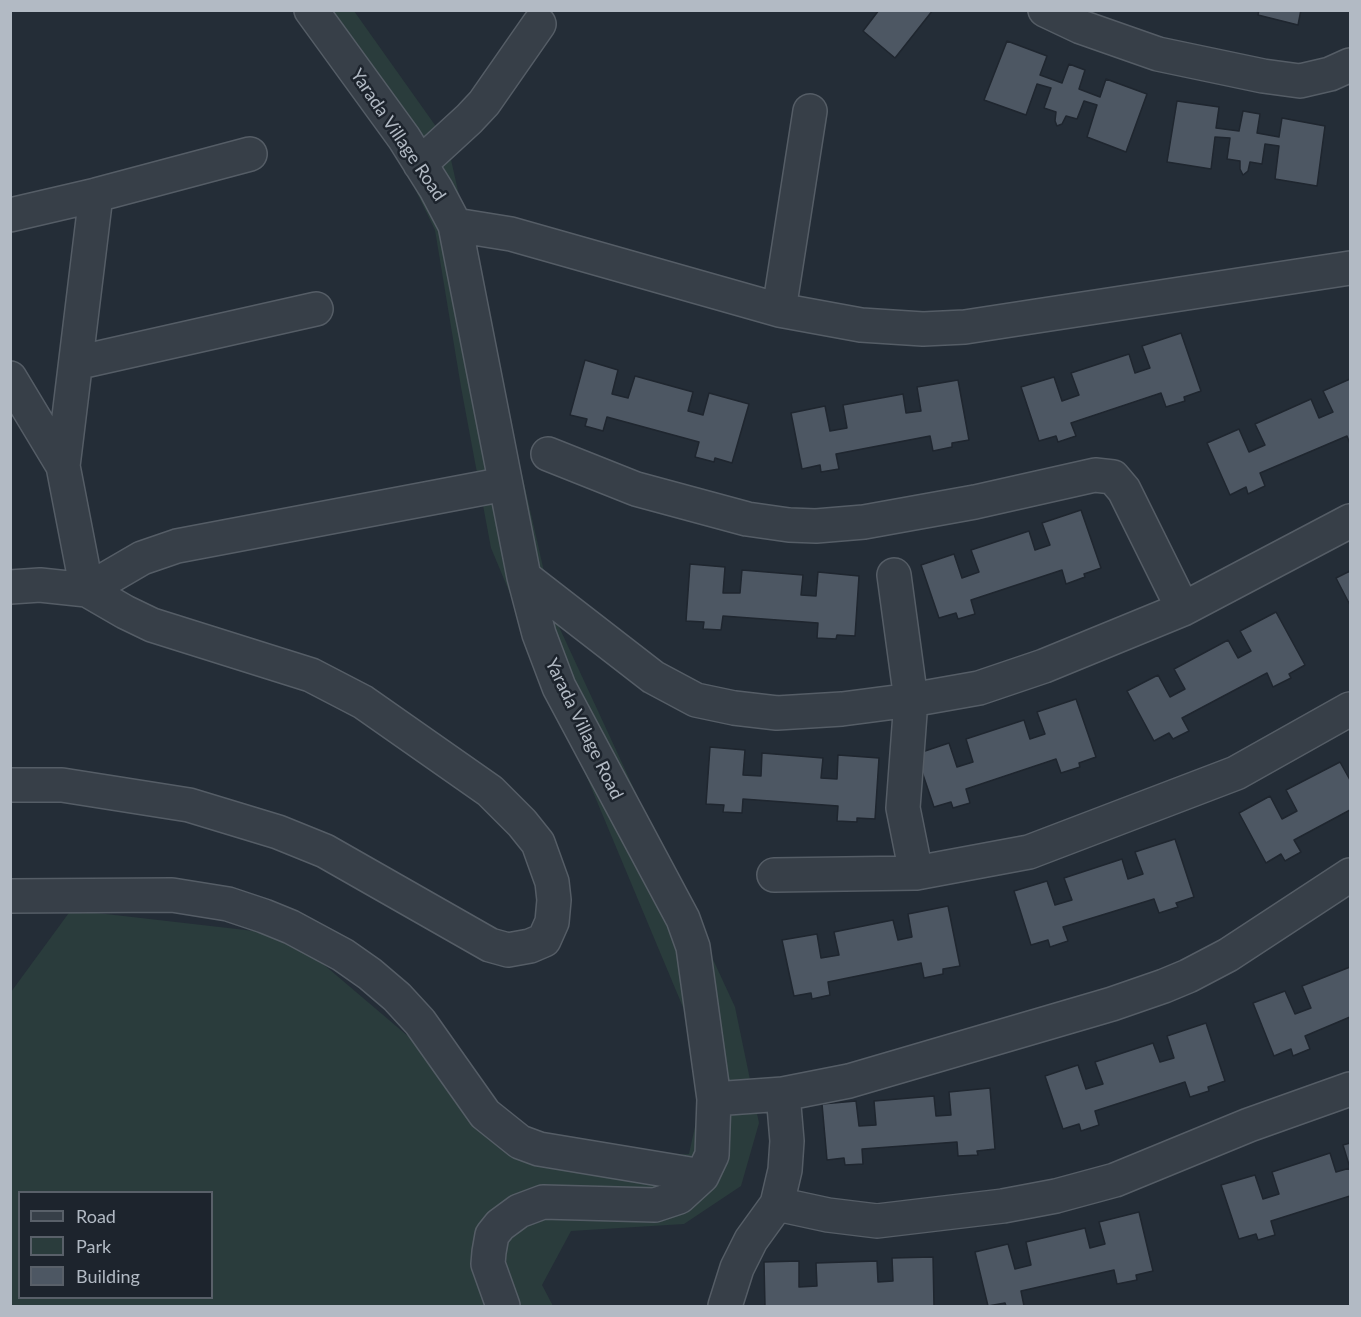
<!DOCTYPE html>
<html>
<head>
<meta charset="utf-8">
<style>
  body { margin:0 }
  #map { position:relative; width:1361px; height:1317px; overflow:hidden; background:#242d37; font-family:Lato,sans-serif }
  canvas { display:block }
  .frame { position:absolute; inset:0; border:12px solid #b2bac4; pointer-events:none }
  .legend { position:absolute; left:18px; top:1191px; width:195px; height:108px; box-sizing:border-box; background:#1d242d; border:2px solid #596069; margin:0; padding:8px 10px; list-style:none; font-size:18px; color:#b2bac4 }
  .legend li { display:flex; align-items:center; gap:12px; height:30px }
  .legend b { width:30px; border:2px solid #596069 }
</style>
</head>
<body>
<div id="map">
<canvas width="1361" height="1317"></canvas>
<div class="frame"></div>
<ul class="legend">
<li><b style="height:8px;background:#373f48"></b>Road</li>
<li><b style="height:16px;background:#2a3c3c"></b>Park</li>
<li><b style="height:16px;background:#4d5763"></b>Building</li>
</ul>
</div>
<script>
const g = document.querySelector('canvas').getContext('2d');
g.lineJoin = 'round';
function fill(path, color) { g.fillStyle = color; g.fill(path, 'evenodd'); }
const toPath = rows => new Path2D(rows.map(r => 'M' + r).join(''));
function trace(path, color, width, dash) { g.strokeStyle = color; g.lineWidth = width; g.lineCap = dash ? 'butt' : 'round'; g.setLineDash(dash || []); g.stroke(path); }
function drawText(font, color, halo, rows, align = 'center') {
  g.font = font + ' Lato,sans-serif'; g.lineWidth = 5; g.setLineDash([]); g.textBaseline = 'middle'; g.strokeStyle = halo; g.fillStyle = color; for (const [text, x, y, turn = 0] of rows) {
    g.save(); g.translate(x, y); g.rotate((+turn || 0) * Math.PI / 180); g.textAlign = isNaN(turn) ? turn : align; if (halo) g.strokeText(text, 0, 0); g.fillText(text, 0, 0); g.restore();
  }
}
fill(toPath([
  [299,11,354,11,447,142,554,616,735,1007,759,1123,741,1186,684,1224,571,1231,542,1285,553,1306,11,1306,11,992,71,910,289,935,496,1111,593,1159,689,1154,708,1067,491,548,461,387,435,230,363,82],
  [20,1192,212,1192,212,1298,20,1298]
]), '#2a3c3c');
const building = toPath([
  [879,10,933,10,895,58,863,31,879,10],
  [1259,10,1301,10,1298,25,1258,15,1259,10],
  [1007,41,1047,56,1040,75,1062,83,1069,64,1085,70,1079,89,1100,97,1106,79,1147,94,1126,152,1087,137,1097,105,1084,101,1077,119,1066,116,1062,124,1057,126,1055,121,1056,112,1044,108,1051,88,1037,84,1026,115,984,100,1007,41],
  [1177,101,1219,107,1216,128,1239,131,1243,111,1260,114,1257,133,1279,137,1282,118,1325,126,1317,186,1275,179,1279,146,1265,144,1262,164,1250,162,1248,171,1243,175,1240,169,1240,161,1227,159,1230,138,1215,137,1211,169,1167,162,1177,101],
  [1181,333,1201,391,1184,397,1185,401,1166,407,1161,393,1071,423,1076,436,1058,442,1056,436,1039,441,1021,387,1054,377,1062,401,1079,395,1071,373,1129,354,1135,373,1150,368,1142,346,1181,333],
  [585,360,618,370,612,394,628,398,635,376,693,392,688,411,703,415,709,393,749,404,732,463,715,458,714,462,695,457,699,442,607,417,603,431,585,426,587,419,570,415,585,360],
  [1350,379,1350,444,1347,436,1260,473,1265,486,1248,494,1246,487,1230,495,1207,443,1239,429,1249,452,1265,445,1255,424,1311,399,1319,418,1333,412,1323,391,1350,379],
  [958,380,969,440,952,443,952,447,933,451,930,436,836,454,839,469,821,472,820,465,802,469,791,413,825,406,830,431,847,428,843,405,903,394,906,413,921,411,917,387,958,380],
  [1081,510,1101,568,1084,574,1085,577,1066,584,1062,570,971,600,975,614,958,619,956,613,939,618,921,565,954,554,962,578,979,572,971,550,1029,531,1035,550,1050,545,1042,523,1081,510],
  [690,564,725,567,723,593,740,593,742,570,803,575,801,595,816,596,818,572,859,576,855,636,837,635,836,639,817,638,818,623,723,616,721,630,703,629,704,622,686,621,690,564],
  [1350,571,1350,605,1336,578,1350,571],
  [1276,612,1305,665,1289,674,1291,678,1273,687,1267,673,1182,718,1189,731,1173,739,1169,733,1154,741,1127,691,1158,675,1170,697,1185,689,1174,669,1228,640,1238,658,1251,651,1240,631,1276,612],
  [1076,699,1096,757,1079,763,1080,767,1061,773,1056,759,966,789,970,803,953,808,951,802,934,807,916,754,949,743,957,767,973,762,966,739,1024,720,1030,739,1045,734,1037,712,1076,699],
  [710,747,745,750,743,775,761,776,762,753,823,758,821,778,837,779,838,755,879,758,875,819,857,818,857,822,837,821,838,806,743,799,742,813,723,812,724,805,706,804,710,747],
  [1340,762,1350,780,1350,810,1294,840,1301,852,1285,861,1281,854,1266,863,1239,813,1270,796,1282,819,1297,811,1286,790,1340,762],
  [1175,839,1194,897,1176,903,1178,907,1159,913,1154,899,1063,927,1068,941,1050,947,1048,940,1031,945,1014,891,1047,881,1055,905,1072,900,1064,878,1122,859,1128,879,1143,874,1135,852,1175,839],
  [948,906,960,966,943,969,943,974,924,978,921,963,828,982,830,995,812,999,811,993,794,996,782,940,817,934,821,958,839,955,834,932,893,920,898,940,912,937,908,914,948,906],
  [1350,967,1350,1017,1305,1036,1310,1049,1293,1056,1291,1049,1274,1056,1253,1003,1285,991,1295,1014,1311,1008,1302,986,1350,967],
  [1206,1023,1225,1081,1208,1087,1209,1091,1190,1097,1185,1082,1095,1111,1099,1125,1081,1131,1079,1124,1063,1129,1045,1076,1078,1065,1086,1089,1103,1084,1095,1062,1153,1043,1160,1062,1174,1058,1167,1036,1206,1023],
  [990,1088,995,1149,977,1151,978,1155,958,1156,957,1142,862,1149,863,1164,845,1165,844,1158,827,1160,822,1104,856,1101,859,1126,876,1125,874,1101,934,1096,936,1116,951,1115,949,1092,990,1088],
  [1350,1143,1350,1196,1271,1221,1275,1235,1258,1240,1256,1234,1239,1239,1221,1185,1255,1175,1263,1199,1279,1194,1272,1172,1330,1153,1336,1172,1350,1168,1343,1145,1350,1143],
  [1139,1212,1153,1271,1136,1275,1137,1280,1117,1284,1114,1270,1021,1291,1024,1306,1006,1306,1005,1303,988,1306,975,1252,1008,1244,1015,1269,1031,1265,1026,1242,1085,1228,1090,1248,1105,1244,1099,1222,1139,1212],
  [933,1257,934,1306,765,1306,764,1262,799,1261,799,1287,817,1286,816,1263,877,1261,878,1282,893,1281,892,1258,933,1257]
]);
fill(building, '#4d5763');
trace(building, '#1f262f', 1.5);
const minor = toPath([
  [311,10,404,138,436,189,455,225,524,577,539,634,559,687,683,919,693,947,714,1099,712,1155,702,1176,679,1197,655,1205,543,1202,519,1211,500,1225,492,1235,489,1252,488,1264,503,1306],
  [1045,10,1081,27,1158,54,1263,76,1300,81,1330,74,1350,65],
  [420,164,469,119,484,103,539,24],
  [10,215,96,195,250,154],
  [455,225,511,234,779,310,861,325,923,329,965,327,1350,268],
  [779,310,810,111],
  [76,363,316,309],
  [10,378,63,466,87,590],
  [548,454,636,489,747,519,789,525,816,526,864,522,975,502,1095,475,1113,477,1124,490,1183,609],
  [63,466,96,195],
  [894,575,911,700,903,808,916,873],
  [524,577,653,677,696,700,734,708,777,713,842,709,911,700,979,688,1044,666,1183,609,1350,521],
  [10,587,40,585,87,590,125,612,152,625,311,675,363,702,490,791,522,823,538,843,552,882,554,900,552,922,544,940,530,946,508,950,490,945,325,851,278,832,189,805,62,785,10,785],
  [87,590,142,558,177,546,505,484],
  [774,875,916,873,1029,852,1236,773,1350,709],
  [10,896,172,895,228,904,264,916,291,927,343,955,370,974,397,997,420,1022,485,1114,520,1142,539,1149,702,1176],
  [714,1099,783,1094,849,1081,1112,1004,1164,986,1188,976,1228,955,1350,875],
  [777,1204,828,1215,877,1221,1003,1206,1056,1196,1115,1180,1249,1125,1350,1089],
  [725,1306,737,1268,751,1240,777,1204,785,1170,787,1141,783,1094]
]);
trace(minor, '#555d66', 36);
trace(minor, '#373f48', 33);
drawText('18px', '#b2bac4', '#1d242d', [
  ["Yarada Village Road",398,135,56],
  ["Yarada Village Road",584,729,64]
]);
</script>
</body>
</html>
